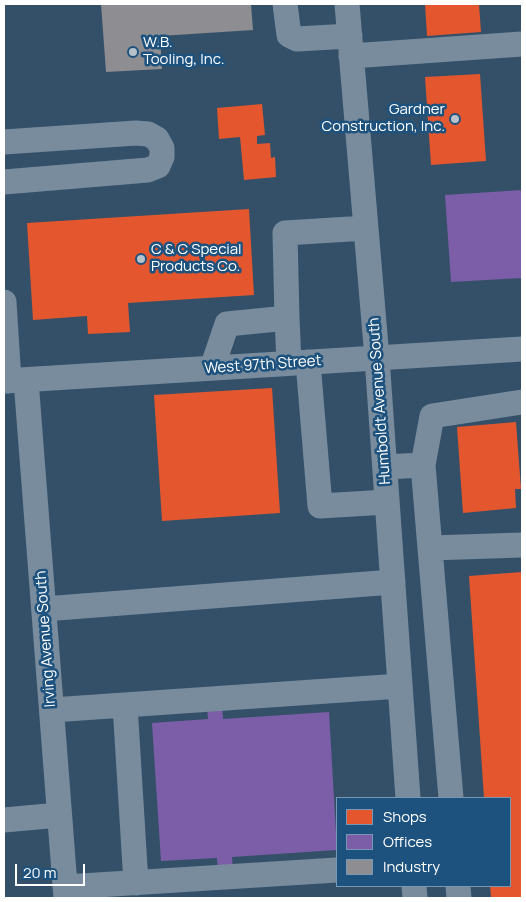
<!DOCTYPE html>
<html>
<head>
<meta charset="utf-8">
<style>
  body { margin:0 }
  #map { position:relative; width:526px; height:902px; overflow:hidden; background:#335068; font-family:Manrope,sans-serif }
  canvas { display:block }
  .frame { position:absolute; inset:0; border:5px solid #fff; pointer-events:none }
  .legend { position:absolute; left:336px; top:797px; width:175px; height:90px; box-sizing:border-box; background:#1d527e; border:1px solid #7797b2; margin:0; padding:6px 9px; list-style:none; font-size:15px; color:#fff }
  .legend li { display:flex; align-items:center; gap:10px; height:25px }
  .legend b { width:25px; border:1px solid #7797b2 }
  .scale { position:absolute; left:15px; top:864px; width:70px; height:22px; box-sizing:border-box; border:2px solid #fff; border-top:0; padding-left:6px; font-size:15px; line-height:18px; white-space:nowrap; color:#fff; -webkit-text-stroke:4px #1d527e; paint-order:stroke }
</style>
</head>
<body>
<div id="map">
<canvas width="526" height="902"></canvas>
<div class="frame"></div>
<ul class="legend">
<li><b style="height:14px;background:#e4572e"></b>Shops</li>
<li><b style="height:14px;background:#7b5ea7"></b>Offices</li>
<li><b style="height:14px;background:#8d8d92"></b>Industry</li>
</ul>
<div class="scale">20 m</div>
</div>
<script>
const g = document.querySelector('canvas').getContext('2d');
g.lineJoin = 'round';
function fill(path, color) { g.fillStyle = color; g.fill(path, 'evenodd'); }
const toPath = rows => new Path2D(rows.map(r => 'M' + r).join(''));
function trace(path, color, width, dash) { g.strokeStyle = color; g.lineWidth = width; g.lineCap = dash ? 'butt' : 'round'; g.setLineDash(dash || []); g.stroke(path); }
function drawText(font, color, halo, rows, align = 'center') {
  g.font = font + ' Manrope,sans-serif'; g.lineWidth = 5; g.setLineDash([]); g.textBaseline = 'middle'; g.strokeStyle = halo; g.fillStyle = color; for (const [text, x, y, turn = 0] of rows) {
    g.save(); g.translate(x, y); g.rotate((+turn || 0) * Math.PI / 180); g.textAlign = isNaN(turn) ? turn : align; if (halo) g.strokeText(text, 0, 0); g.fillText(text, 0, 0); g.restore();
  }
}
fill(toPath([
  [425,4,479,4,481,32,427,36],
  [480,74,486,161,431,165,425,77],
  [262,104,265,135,257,136,257,144,270,143,271,158,275,157,276,177,244,180,240,137,219,139,217,108],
  [249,209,254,295,128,303,130,332,88,334,87,316,33,320,27,223],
  [272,388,280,513,162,521,154,395],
  [516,422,521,489,515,489,516,508,463,513,457,427],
  [522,572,522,898,491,898,490,886,510,886,510,798,484,798,469,576]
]), '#e4572e');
fill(toPath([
  [522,190,522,278,451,282,445,195],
  [222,705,223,719,329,712,337,850,232,857,233,869,218,870,217,858,161,861,152,723,208,719,207,706]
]), '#7b5ea7');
fill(toPath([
  [101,4,251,4,253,30,160,36,162,69,106,72]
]), '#8d8d92');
trace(toPath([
  [285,4,289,35,297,39,350,36],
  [347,4,377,358,408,798],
  [351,56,522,44],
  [4,142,136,133,148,134,157,139,162,148,162,157,158,166,148,170,4,182],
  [4,302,9,381],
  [287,318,285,233,366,228],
  [308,362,320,506,387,502],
  [212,368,227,324,287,318,289,363],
  [26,380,66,898],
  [4,381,522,349],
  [423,465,432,416,522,402],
  [385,467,423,465,451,798],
  [430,548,522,545],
  [44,609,393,582],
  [125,705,136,883],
  [52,710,400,686],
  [4,820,59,815],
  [414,886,415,898],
  [458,886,459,898],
  [65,887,337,870]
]), '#788c9e', 25);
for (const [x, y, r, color] of [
  [133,52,5,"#b8c2ca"],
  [455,119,5,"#b8c2ca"],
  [141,259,5,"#b8c2ca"]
]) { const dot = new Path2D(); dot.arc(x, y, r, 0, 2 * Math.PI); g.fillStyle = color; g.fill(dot); trace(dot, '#1d527e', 2); }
drawText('15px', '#fff', '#1d527e', [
  ["W.B.",143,43],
  ["Tooling, Inc.",143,60],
  ["Gardner",445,110,"right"],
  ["Construction, Inc.",445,127,"right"],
  ["C & C Special",151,250],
  ["Products Co.",151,267]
], 'left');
drawText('15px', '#fff', '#1d527e', [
  ["West 97th Street",263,365,-4],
  ["Humboldt Avenue South",380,401,-94],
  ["Irving Avenue South",46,639,-94]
]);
</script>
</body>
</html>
